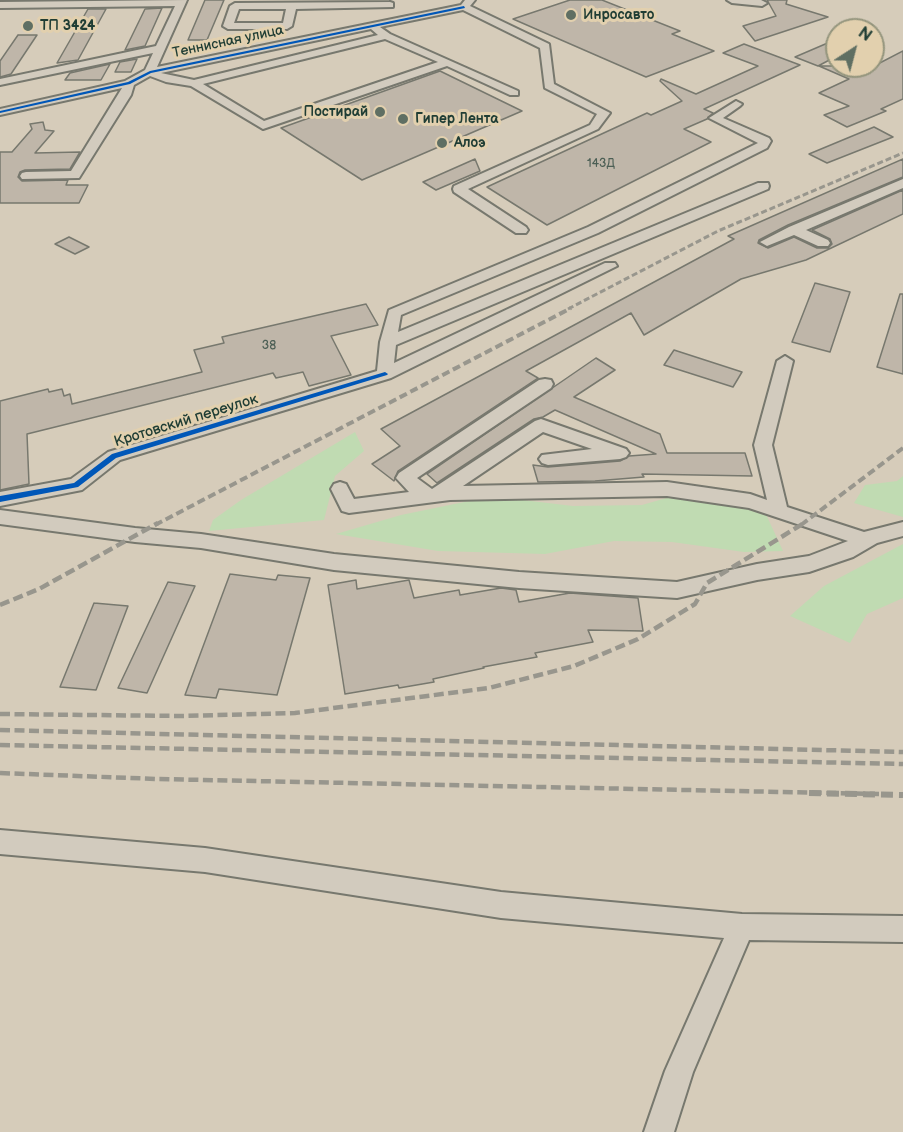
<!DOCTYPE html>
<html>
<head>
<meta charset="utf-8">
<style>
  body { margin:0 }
  #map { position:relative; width:903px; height:1132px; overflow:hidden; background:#d6ccba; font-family:"Balsamiq Sans",sans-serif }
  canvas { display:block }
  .north { position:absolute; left:825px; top:18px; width:60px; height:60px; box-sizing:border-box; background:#e2d0ae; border:2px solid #94957d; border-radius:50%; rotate:36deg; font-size:16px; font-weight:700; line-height:24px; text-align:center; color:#1f3d34 }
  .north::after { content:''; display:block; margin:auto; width:21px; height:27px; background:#5f6f63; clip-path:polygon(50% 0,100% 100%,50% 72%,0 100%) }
</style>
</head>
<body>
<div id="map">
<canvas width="903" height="1132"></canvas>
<div class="north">N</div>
</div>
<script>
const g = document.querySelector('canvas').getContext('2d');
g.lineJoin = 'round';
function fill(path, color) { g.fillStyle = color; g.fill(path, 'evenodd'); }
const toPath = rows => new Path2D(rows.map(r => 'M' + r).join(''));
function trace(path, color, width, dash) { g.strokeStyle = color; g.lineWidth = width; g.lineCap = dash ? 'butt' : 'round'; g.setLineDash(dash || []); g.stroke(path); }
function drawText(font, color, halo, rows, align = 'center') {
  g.font = font + ' "Balsamiq Sans",sans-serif'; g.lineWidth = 6; g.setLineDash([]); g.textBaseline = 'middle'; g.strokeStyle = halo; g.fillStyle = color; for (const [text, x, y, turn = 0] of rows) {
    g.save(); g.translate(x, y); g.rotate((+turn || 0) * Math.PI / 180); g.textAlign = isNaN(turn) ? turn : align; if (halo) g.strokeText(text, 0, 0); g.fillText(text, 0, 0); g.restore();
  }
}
fill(toPath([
  [355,432,364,451,335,476,324,520,209,531,213,520,241,500],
  [903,476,903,517,854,503,865,485,897,481],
  [684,493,764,510,783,551,744,552,672,542,614,541,545,554,438,551,336,534,401,515,474,500,514,499,573,506,642,505],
  [903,544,903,598,867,614,850,643,790,616,824,586]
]), '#c0dbb2');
const building = toPath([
  [205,0,224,0,207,40,188,40,205,0],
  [570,0,602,0,680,31,672,34,714,51,646,77,513,19,570,0],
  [767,0,787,0,786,4,828,17,755,41,743,26,776,16,767,0],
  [162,8,145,46,125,50,145,9,162,8],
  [88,9,106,9,78,60,57,63,88,9],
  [18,35,37,35,11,74,0,77,0,61,18,35],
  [837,39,837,56,818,66,795,57,837,39],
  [744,44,800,65,704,109,713,113,707,119,684,129,711,142,547,225,487,187,647,113,651,115,682,101,660,81,661,79,696,94,758,66,723,53,744,44],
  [903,51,903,99,881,109,886,111,847,127,824,115,849,106,819,93,849,79,819,66,874,66,903,51],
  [137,59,131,72,115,72,120,62,137,59],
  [110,64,101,80,65,80,70,73,110,64],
  [440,71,522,111,362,180,281,128,440,71],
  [43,122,45,130,54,131,35,153,80,152,70,169,25,170,20,172,18,177,22,181,68,180,66,185,88,185,79,203,0,203,0,152,12,152,32,129,30,124,43,122],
  [874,127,893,137,827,163,809,154,874,127],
  [475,159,480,171,436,190,423,182,475,159],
  [903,159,903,177,788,225,759,240,758,243,768,248,794,237,817,248,828,248,832,244,830,239,812,230,903,190,903,214,806,260,741,279,644,335,631,313,526,371,538,378,398,471,394,481,372,464,400,446,381,429,734,239,728,236,903,159],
  [69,237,89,247,75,254,55,244,69,237],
  [815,283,850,292,830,352,792,342,815,283],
  [900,294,903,294,903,374,877,367,900,294],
  [366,304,378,325,331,336,351,375,309,386,303,372,276,378,273,373,27,434,29,484,0,490,0,401,48,389,49,392,62,389,64,396,70,394,72,404,202,372,194,350,224,343,222,337,366,304],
  [674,350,742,372,733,387,664,365,674,350],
  [596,358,615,370,574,397,660,434,667,453,745,453,752,476,642,474,644,477,595,481,538,482,533,465,548,467,620,461,629,456,656,454,555,410,543,417,534,419,437,483,427,474,596,358],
  [230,574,276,580,278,575,310,578,277,695,219,689,216,698,185,695,230,574],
  [356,580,357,589,409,580,414,598,459,590,460,595,501,588,516,590,519,602,570,593,638,598,643,631,588,630,593,642,535,653,537,657,483,667,484,668,433,679,434,682,399,688,398,685,345,694,328,585,356,580],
  [168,582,195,586,147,693,118,688,168,582],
  [94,603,128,606,96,690,60,687,94,603]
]);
fill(building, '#bfb6a9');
trace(building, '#77786e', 1.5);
const minor = toPath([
  [187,0,157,67,461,5,465,0,475,0,470,6,549,44,554,84,610,113,598,129,468,189,526,227,528,230,526,233,516,233,454,192,453,189,454,186,590,125,597,114,545,88,540,48,463,10,380,27,390,34,518,91,518,95,510,95,447,66,263,129,191,86,166,82,150,76,134,85,131,95,79,178,22,179,20,176,22,173,26,172,71,171,122,88,0,115,0,109,125,81,145,70,153,53,0,85,0,79,156,46,175,6,0,8,0,2,187,0],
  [371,29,378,35,194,80,161,73,371,29],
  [385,39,438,62,264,121,203,84,385,39],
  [727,0,761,0,767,3,762,6,732,3,727,0],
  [390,2,393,3,393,7,296,9,292,26,287,29,228,29,223,26,230,6,235,3,390,2],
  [239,9,286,9,283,23,234,23,239,9],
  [736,101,742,104,740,106,723,118,769,138,771,141,767,148,598,233,401,315,398,332,758,183,768,183,769,186,768,189,396,345,394,363,605,263,615,263,617,266,391,378,120,460,82,490,0,506,0,492,71,479,108,452,377,371,380,342,389,310,588,227,758,143,709,118,736,101],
  [903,179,903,188,806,230,828,240,830,243,828,246,818,246,794,235,767,246,760,242,789,227,903,179],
  [785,356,793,361,772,445,787,507,864,532,903,522,903,536,877,543,853,557,809,572,757,580,677,598,519,588,334,570,201,548,135,542,0,524,0,510,135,528,201,534,334,554,519,572,677,582,757,564,809,556,848,541,749,508,667,496,450,500,349,513,342,511,331,489,334,484,340,482,346,484,354,499,409,492,396,478,399,473,539,380,545,379,551,380,553,384,551,388,417,478,432,489,535,421,541,419,626,449,629,453,626,457,620,459,548,465,542,463,539,459,542,455,592,449,543,432,463,486,667,482,750,494,767,500,754,445,777,361,785,356],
  [0,830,205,848,501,892,742,914,903,916,903,942,749,940,693,1072,674,1132,644,1132,665,1071,724,938,501,918,205,872,0,854,0,830]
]);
trace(minor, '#77786e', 4);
fill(minor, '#d2cbbe');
trace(toPath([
  [568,309,718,231,903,153]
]), '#98968d', 3, [6, 3]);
trace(toPath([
  [155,525,571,308],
  [801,525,903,448]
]), '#98968d', 4, [8, 4]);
trace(toPath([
  [0,605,39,589,158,523],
  [0,714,183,716,295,713,489,688,574,666,638,639,695,604,707,583,804,523],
  [0,730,903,752],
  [0,745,903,764],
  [0,773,157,779,879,794]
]), '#98968d', 4.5, [10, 4.5]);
trace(toPath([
  [809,793,903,795]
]), '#98968d', 6, [12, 6]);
fill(toPath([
  [464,6,465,8,151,73,130,84,0,113,0,111,128,82,150,71,464,6],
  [385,372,388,374,387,375,116,458,78,487,0,502,0,496,74,483,112,454,385,372]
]), '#0057b8');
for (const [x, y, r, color] of [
  [571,15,6,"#5f6f63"],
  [28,26,6,"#5f6f63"],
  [380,112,6,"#5f6f63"],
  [403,119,6,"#5f6f63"],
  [442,143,6,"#5f6f63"]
]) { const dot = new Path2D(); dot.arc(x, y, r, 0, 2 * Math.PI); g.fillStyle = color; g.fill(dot); trace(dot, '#e2d0ae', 2); }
drawText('12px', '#4c5f55', null, [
  ["143Д",601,164],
  ["38",269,346]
]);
drawText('bold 14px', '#1f3d34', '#e2d0ae', [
  ["Инросавто",583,15],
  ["ТП 3424",40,26],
  ["Постирай",368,112,"right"],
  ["Гипер Лента",415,119],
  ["Алоэ",454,143]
], 'left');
drawText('14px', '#1f3d34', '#e2d0ae', [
  ["Теннисная улица",228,42,-12]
]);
drawText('15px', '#1f3d34', '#e2d0ae', [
  ["Кротовский переулок",186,421,-17]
]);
</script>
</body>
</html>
